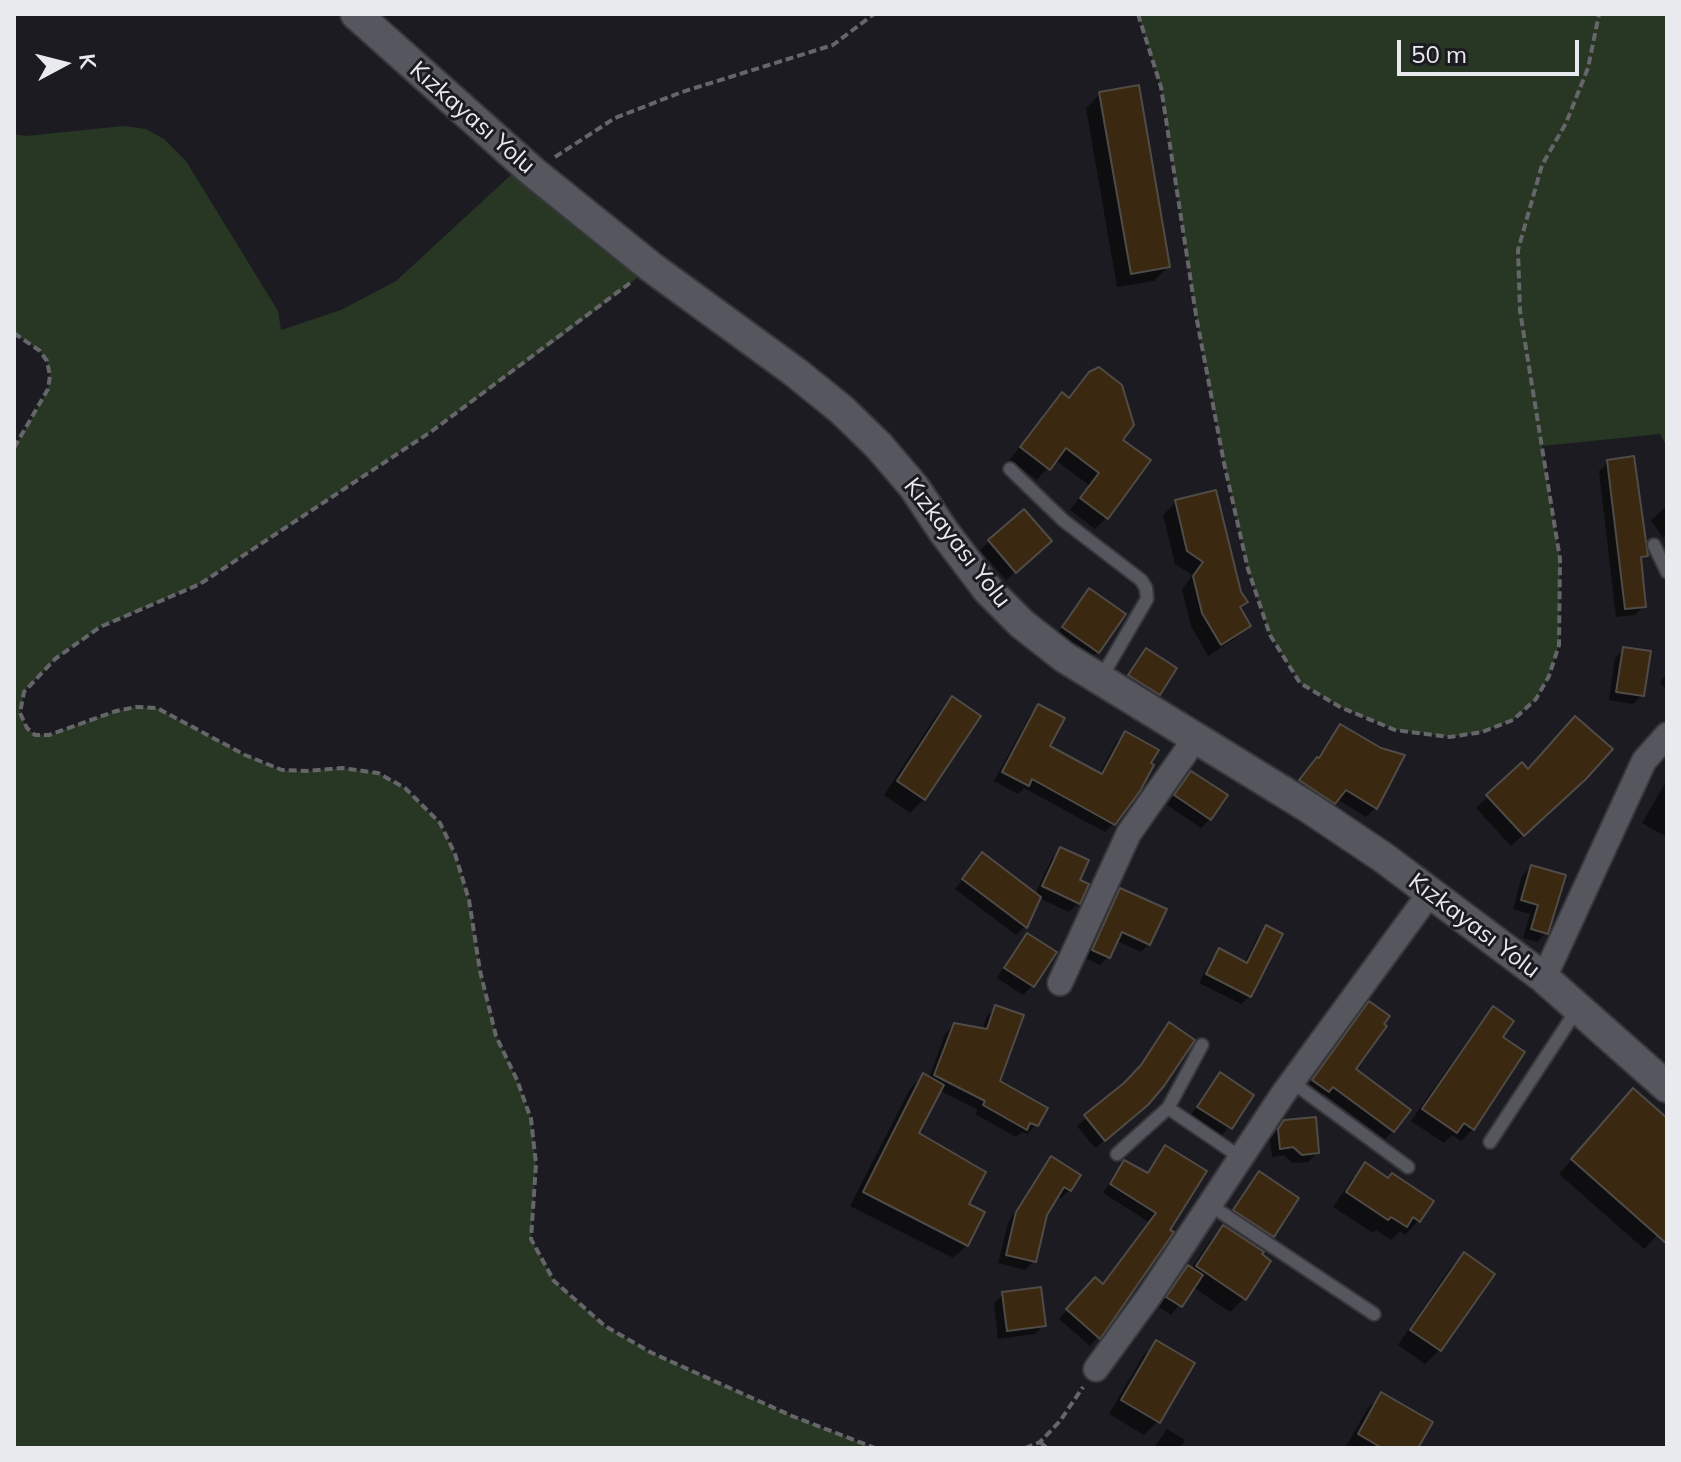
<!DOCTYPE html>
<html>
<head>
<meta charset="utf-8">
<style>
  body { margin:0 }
  #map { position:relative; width:1681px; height:1462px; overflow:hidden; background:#1b1b21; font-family:Mulish,sans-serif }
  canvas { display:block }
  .frame { position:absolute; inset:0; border:16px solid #e9eaed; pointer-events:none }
  .north { position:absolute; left:24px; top:24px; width:80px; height:80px; -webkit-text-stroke:6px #1b1b21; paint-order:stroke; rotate:83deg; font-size:22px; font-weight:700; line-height:32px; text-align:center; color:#e9eaed }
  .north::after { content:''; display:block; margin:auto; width:28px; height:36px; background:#e9eaed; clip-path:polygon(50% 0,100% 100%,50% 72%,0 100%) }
  .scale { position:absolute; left:1397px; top:40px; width:182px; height:36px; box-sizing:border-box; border:4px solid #e9eaed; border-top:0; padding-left:10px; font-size:24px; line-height:28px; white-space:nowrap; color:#e9eaed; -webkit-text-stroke:6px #1b1b21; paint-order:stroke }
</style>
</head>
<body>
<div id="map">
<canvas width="1681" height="1462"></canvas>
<div class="frame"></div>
<div class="north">K</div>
<div class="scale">50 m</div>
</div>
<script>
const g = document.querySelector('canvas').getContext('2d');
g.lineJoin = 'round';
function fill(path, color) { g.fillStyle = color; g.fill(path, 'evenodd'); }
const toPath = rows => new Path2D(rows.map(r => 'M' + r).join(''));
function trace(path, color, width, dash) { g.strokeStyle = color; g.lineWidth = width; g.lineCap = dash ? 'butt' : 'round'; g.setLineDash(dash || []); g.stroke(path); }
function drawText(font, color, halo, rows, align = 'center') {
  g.font = font + ' Mulish,sans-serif'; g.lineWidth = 6; g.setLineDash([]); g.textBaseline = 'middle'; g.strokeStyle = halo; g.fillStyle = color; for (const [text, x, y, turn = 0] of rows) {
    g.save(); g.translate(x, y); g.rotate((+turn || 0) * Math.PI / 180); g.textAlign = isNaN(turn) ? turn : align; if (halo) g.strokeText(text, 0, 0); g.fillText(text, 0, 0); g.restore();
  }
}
fill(toPath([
  [1138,14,1667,14,1667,447,1660,434,1542,446,1560,559,1559,645,1549,676,1536,699,1513,720,1482,732,1450,737,1395,730,1340,707,1300,683,1270,635,1248,569,1224,463,1196,315,1161,87],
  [123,126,146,129,164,139,186,161,278,311,281,330,341,310,396,281,524,163,651,267,560,338,432,431,200,584,100,627,55,659,24,692,20,713,27,728,34,734,49,735,116,711,136,707,157,708,245,755,282,770,307,771,342,768,378,773,405,788,440,823,455,854,469,900,480,971,496,1035,517,1080,531,1119,536,1164,531,1238,554,1281,605,1326,652,1353,792,1416,875,1448,14,1448,14,449,48,390,50,377,47,361,40,351,14,333,14,134,26,136]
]), '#283724');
fill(toPath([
  [1100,94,1168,267,1154,281,1117,287,1086,108],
  [1090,373,1121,440,1106,518,1095,529,1070,510,1089,485,1055,460,1037,480,1010,460,1050,406,1062,394,1068,399],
  [1608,462,1645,555,1640,561,1644,606,1635,615,1616,617,1599,471],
  [1176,502,1245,602,1238,609,1248,626,1236,638,1208,656,1191,626,1182,590,1192,575,1175,564,1163,515],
  [1667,506,1667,535,1663,538,1651,520],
  [1024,511,1040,550,1006,580,980,550],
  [1089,591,1098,651,1089,660,1055,637],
  [1624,649,1642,695,1633,704,1609,700,1615,658],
  [1147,650,1158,693,1149,702,1121,685],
  [1667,674,1667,690,1660,682],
  [952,699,924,799,910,813,884,795,938,713],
  [1039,706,1048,747,1099,775,1116,742,1125,733,1114,823,1105,832,1024,788,1018,794,994,781,1030,715],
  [1341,726,1380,750,1402,756,1375,808,1366,817,1337,799,1325,811,1292,790],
  [1528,771,1572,790,1511,846,1476,808,1488,797],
  [1191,773,1210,819,1201,828,1167,805],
  [1667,780,1667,837,1642,823],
  [1061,849,1077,881,1078,903,1069,912,1039,898,1025,926,1016,935,955,889,983,854,1035,894,1052,858],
  [1531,867,1546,933,1537,942,1523,938,1530,914,1513,909,1522,876],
  [1121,890,1149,944,1141,952,1116,940,1108,957,1100,965,1085,958,1113,898],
  [1267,927,1250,996,1241,1004,1199,983,1211,960,1220,951,1244,963,1258,936],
  [1027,935,1054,952,1032,986,1023,995,997,978,1018,944],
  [996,1007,998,1082,1036,1125,1027,1134,1022,1132,1016,1137,975,1114,978,1110,939,1090,917,1133,967,1205,967,1245,953,1258,850,1206,910,1089,923,1075,929,1078,945,1034,954,1025,982,1030,987,1016],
  [1493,1009,1500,1037,1473,1129,1461,1141,1452,1135,1444,1143,1411,1121,1481,1021],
  [1362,1012,1353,1069,1393,1131,1385,1139,1324,1094,1319,1099,1305,1089],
  [1169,1025,1136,1114,1095,1148,1077,1126,1132,1077,1161,1034],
  [1220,1074,1252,1095,1221,1137,1190,1116],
  [1620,1104,1667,1120,1667,1225,1644,1249,1559,1174],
  [1285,1122,1317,1153,1308,1162,1292,1163,1284,1155,1272,1157,1270,1139],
  [1165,1147,1204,1171,1098,1337,1090,1346,1059,1319,1087,1288,1102,1285,1149,1222,1103,1193,1116,1171,1124,1162,1146,1174],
  [1051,1159,1070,1189,1061,1198,1056,1196,1045,1214,1034,1261,1025,1270,998,1263,1008,1223,1042,1168],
  [1366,1165,1418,1221,1405,1235,1400,1231,1391,1240,1376,1230,1373,1233,1333,1207,1352,1179],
  [1259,1173,1272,1235,1263,1244,1226,1219],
  [1223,1227,1244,1298,1230,1312,1193,1287,1171,1315,1159,1307,1179,1276,1188,1268,1191,1269,1210,1241],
  [1464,1255,1492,1274,1439,1350,1425,1364,1398,1345,1450,1268],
  [1003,1294,1044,1325,1035,1334,998,1339,994,1303],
  [1157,1343,1158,1421,1144,1435,1109,1414,1143,1356],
  [1382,1395,1415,1448,1345,1448,1368,1408],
  [1167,1429,1185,1440,1180,1448,1154,1448]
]), '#0007');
const building = toPath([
  [1139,85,1170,267,1131,274,1099,92,1139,85],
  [1099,367,1122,385,1134,425,1123,440,1151,460,1108,519,1080,498,1099,473,1066,448,1050,470,1020,447,1062,392,1069,398,1089,372,1099,367],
  [1634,456,1648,556,1641,557,1646,607,1625,609,1607,460,1634,456],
  [1216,490,1241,592,1248,602,1240,607,1251,626,1221,645,1202,613,1193,576,1203,562,1187,551,1175,500,1216,490],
  [1024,509,1052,541,1016,573,988,540,1024,509],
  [1089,588,1126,614,1099,653,1062,627,1089,588],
  [1623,647,1651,651,1644,696,1616,692,1623,647],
  [1146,648,1177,668,1160,695,1128,675,1146,648],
  [952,696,981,716,925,800,897,781,952,696],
  [1038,704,1065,718,1050,746,1102,774,1125,731,1159,750,1151,763,1154,765,1140,791,1115,825,1032,779,1029,786,1002,772,1038,704],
  [1575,716,1613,749,1586,779,1524,836,1486,795,1522,762,1528,769,1575,716],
  [1340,724,1381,748,1405,755,1377,809,1346,790,1335,804,1299,780,1317,757,1319,758,1340,724],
  [1191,771,1228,795,1211,820,1174,795,1191,771],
  [1060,847,1089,860,1080,880,1089,884,1080,904,1042,886,1060,847],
  [982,852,1041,897,1027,928,962,879,982,852],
  [1531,865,1566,875,1548,934,1531,929,1538,905,1521,900,1531,865],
  [1120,888,1167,909,1150,945,1122,932,1110,958,1092,950,1120,888],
  [1266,925,1283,934,1251,997,1206,974,1219,948,1247,963,1266,925],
  [1027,933,1057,952,1034,987,1004,968,1027,933],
  [1369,1001,1390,1016,1384,1024,1387,1026,1356,1069,1411,1110,1394,1132,1333,1087,1329,1092,1312,1080,1369,1001],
  [995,1005,1024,1015,1000,1081,1048,1108,1038,1126,1030,1123,1027,1130,983,1105,985,1101,934,1075,954,1023,987,1029,995,1005],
  [1493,1006,1514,1021,1503,1037,1525,1052,1474,1130,1464,1123,1457,1133,1422,1109,1493,1006],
  [1169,1022,1195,1040,1164,1086,1148,1105,1105,1141,1084,1115,1124,1083,1141,1065,1169,1022],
  [1220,1072,1254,1095,1232,1129,1197,1107,1220,1072],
  [923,1073,944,1085,919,1133,986,1172,969,1204,985,1212,968,1246,863,1192,923,1073],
  [1633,1088,1667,1118,1667,1244,1571,1159,1633,1088],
  [1316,1117,1319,1153,1302,1155,1293,1147,1280,1149,1278,1129,1284,1120,1316,1117],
  [1165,1145,1207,1171,1170,1230,1174,1232,1100,1339,1066,1309,1095,1277,1103,1284,1156,1213,1110,1184,1124,1160,1148,1173,1165,1145],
  [1051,1156,1081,1175,1071,1191,1064,1187,1047,1215,1036,1262,1006,1255,1016,1212,1051,1156],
  [1365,1162,1388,1178,1392,1173,1434,1201,1420,1222,1413,1217,1407,1227,1391,1217,1388,1220,1346,1192,1365,1162],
  [1259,1171,1299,1198,1274,1237,1233,1210,1259,1171],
  [1223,1225,1264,1252,1262,1254,1271,1261,1246,1300,1196,1266,1223,1225],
  [1464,1252,1495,1274,1441,1351,1410,1330,1464,1252],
  [1188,1265,1203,1275,1182,1307,1166,1297,1188,1265],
  [1041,1287,1046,1326,1007,1331,1002,1292,1041,1287],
  [1156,1340,1195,1363,1160,1423,1121,1400,1156,1340],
  [1381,1392,1433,1422,1418,1448,1382,1448,1358,1434,1381,1392]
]);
fill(building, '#3a2810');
trace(building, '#504b46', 2);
const service = toPath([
  [1010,469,1064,521,1141,580,1146,588,1147,599,1101,678],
  [1654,545,1667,572],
  [1292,1082,1408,1167],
  [1168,1108,1240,1157],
  [1490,1142,1578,1008],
  [1117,1154,1168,1108,1202,1045],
  [1210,1205,1374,1314]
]);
const minor = toPath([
  [1544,978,1644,761,1667,735],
  [1060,983,1129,833,1195,739],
  [1096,1369,1150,1295,1283,1094,1430,893]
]);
const tertiary = toPath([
  [356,14,533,172,651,267,795,372,842,410,879,446,914,487,944,532,988,590,1022,624,1064,657,1308,807,1384,858,1544,978,1667,1087]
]);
trace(service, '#38383c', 16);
trace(minor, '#38383c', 28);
trace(tertiary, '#38383c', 34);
trace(toPath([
  [1138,14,1161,87,1196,315,1224,463,1248,569,1270,635,1300,683,1340,707,1395,730,1450,737,1482,732,1513,720,1536,699,1549,676,1559,645,1560,559,1520,311,1518,250,1542,165,1566,123,1588,68,1599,14],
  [555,157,615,118,682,92,833,45,874,14],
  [630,283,432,431,200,584,100,627,55,659,24,692,20,713,27,728,35,735,49,735,116,711,136,707,157,708,245,755,282,770,307,771,342,768,378,773,405,788,440,823,455,854,469,900,480,971,496,1036,517,1080,531,1119,536,1164,531,1239,554,1281,605,1326,652,1353,792,1416,875,1448],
  [14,333,40,351,47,361,50,376,48,389,14,448],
  [1040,1442,1047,1448],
  [1025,1448,1040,1442,1060,1421,1083,1387]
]), '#65656a', 4, [8, 4]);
trace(service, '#56575e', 12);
trace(minor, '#56575e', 24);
trace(tertiary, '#56575e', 30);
drawText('24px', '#e9eaed', '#1b1b21', [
  ["Kızkayası Yolu",472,118,41],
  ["Kızkayası Yolu",957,543,52],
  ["Kızkayası Yolu",1474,926,37]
]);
</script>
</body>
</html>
